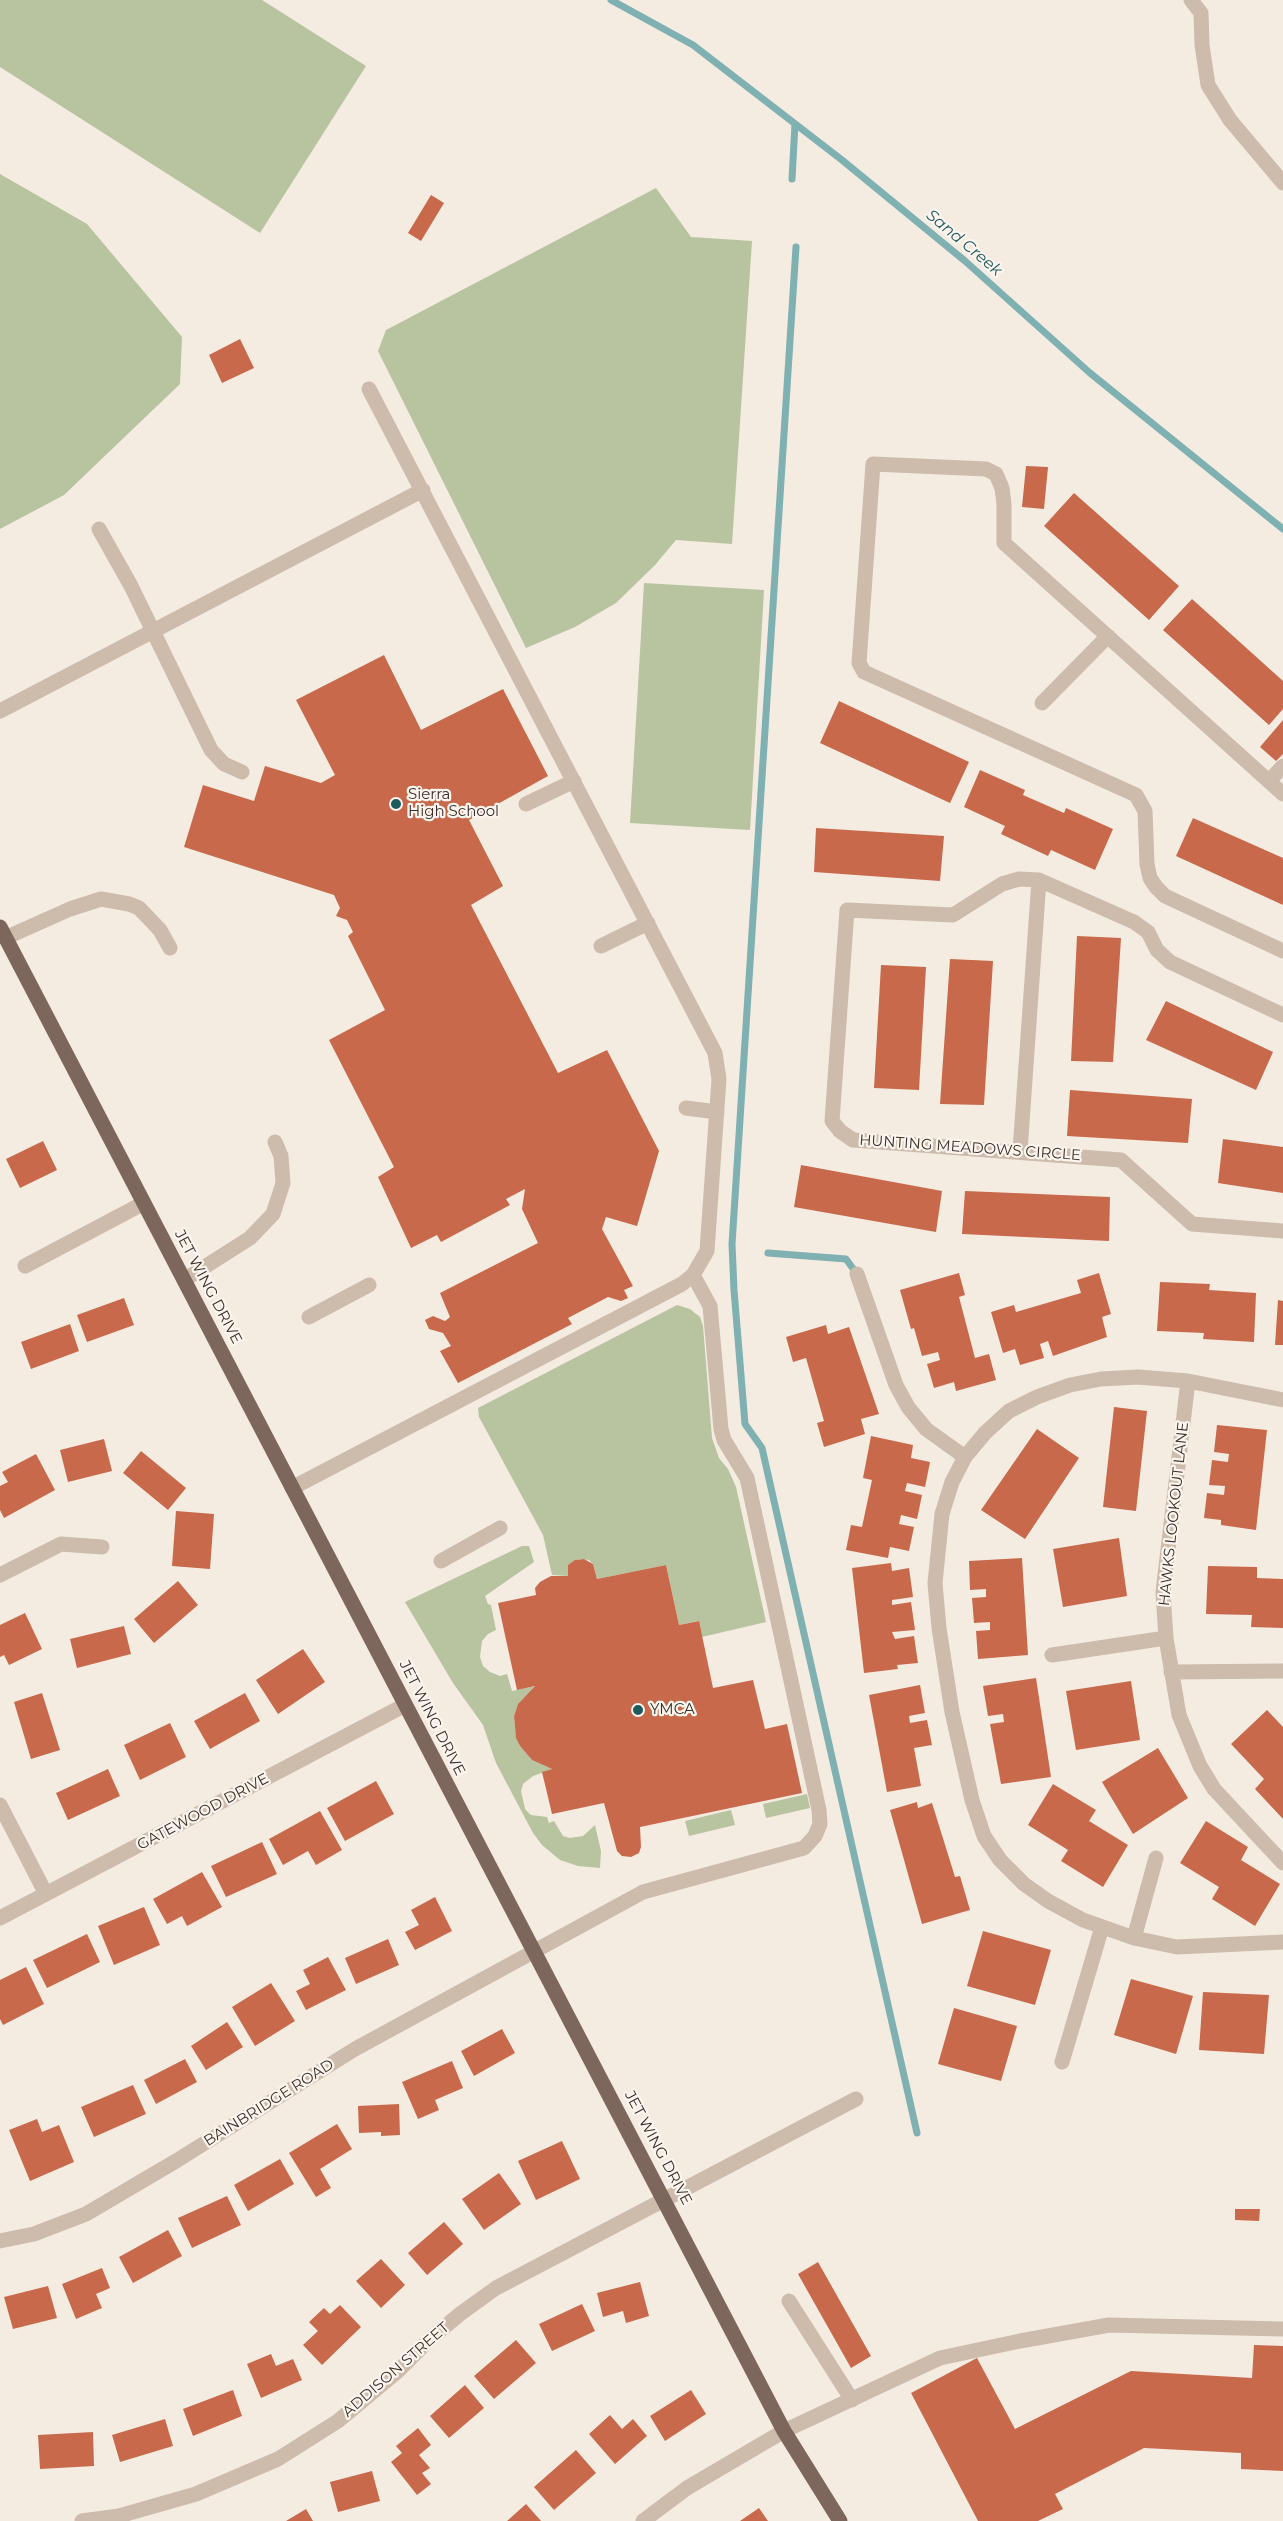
<!DOCTYPE html>
<html>
<head>
<meta charset="utf-8">
<style>
  body { margin:0 }
  canvas { display:block; background:#f4ebe1 }
</style>
</head>
<body>
<canvas width="1283" height="2521"></canvas>
<script>
const g = document.querySelector('canvas').getContext('2d');
g.lineJoin = 'round';
function fill(path, color) { g.fillStyle = color; g.fill(path, 'evenodd'); }
const toPath = rows => new Path2D(rows.map(r => 'M' + r).join(''));
function trace(path, color, width, dash) { g.strokeStyle = color; g.lineWidth = width; g.lineCap = dash ? 'butt' : 'round'; g.setLineDash(dash || []); g.stroke(path); }
function drawText(font, color, halo, rows, align = 'center') {
  g.font = font + ' Montserrat,sans-serif'; g.lineWidth = 4.5; g.setLineDash([]); g.textBaseline = 'middle'; g.strokeStyle = halo; g.fillStyle = color; for (const [text, x, y, turn = 0] of rows) {
    g.save(); g.translate(x, y); g.rotate((+turn || 0) * Math.PI / 180); g.textAlign = isNaN(turn) ? turn : align; if (halo) g.strokeText(text, 0, 0); g.fillText(text, 0, 0); g.restore();
  }
}
fill(toPath([
  [0,0,262,0,366,66,260,233,0,67],
  [0,174,87,224,182,337,180,384,64,495,0,529],
  [656,188,691,237,752,241,732,544,676,540,655,565,616,603,575,627,526,648,378,351,386,330],
  [644,583,764,590,750,830,630,823],
  [677,1305,690,1309,700,1317,703,1326,712,1438,719,1458,728,1469,736,1487,766,1622,702,1637,698,1621,679,1625,666,1565,597,1579,593,1564,589,1560,579,1559,568,1565,568,1576,552,1575,543,1535,479,1417,478,1408],
  [522,1546,529,1546,534,1562,485,1596,488,1604,491,1605,496,1630,488,1634,482,1641,480,1657,483,1666,490,1672,500,1676,507,1674,512,1691,535,1686,518,1704,514,1716,516,1737,520,1746,532,1760,552,1769,533,1776,523,1784,521,1791,525,1809,531,1815,547,1817,549,1823,554,1821,563,1836,570,1838,583,1836,595,1825,601,1851,600,1868,578,1866,560,1860,542,1845,533,1833,496,1763,483,1725,453,1683,405,1602],
  [807,1794,810,1808,766,1818,763,1804],
  [731,1810,735,1825,689,1836,685,1821]
]), '#b8c4a0');
trace(toPath([
  [611,0,693,45,842,160,965,261,1090,373,1283,529],
  [792,179,795,124],
  [796,247,732,1244,734,1290,745,1424,762,1448,917,2133],
  [768,1253,846,1259,857,1274]
]), '#7fb0b2', 7);
fill(toPath([
  [431,195,444,203,421,241,408,233],
  [240,339,254,368,222,383,209,355],
  [1026,466,1048,467,1044,509,1022,507],
  [1074,493,1179,586,1149,620,1044,526],
  [1192,599,1283,681,1283,709,1269,725,1163,630],
  [384,655,421,730,503,689,548,776,469,820,503,886,471,905,558,1073,607,1050,659,1151,637,1226,606,1217,602,1229,633,1286,624,1290,628,1298,621,1301,608,1297,568,1318,572,1324,458,1383,440,1351,451,1346,443,1333,429,1329,425,1320,433,1316,445,1321,450,1317,440,1293,538,1243,522,1209,525,1189,506,1199,510,1205,441,1242,437,1235,411,1248,378,1177,394,1167,329,1040,385,1010,348,936,353,932,347,920,336,916,340,908,334,895,184,847,203,785,254,801,265,766,321,783,335,775,296,700],
  [839,701,969,762,950,803,820,743],
  [1283,720,1283,754,1276,761,1260,747],
  [980,770,1025,790,1023,795,1064,813,1066,808,1113,829,1095,870,1051,850,1048,856,1001,834,1005,826,964,807],
  [1193,818,1283,858,1283,905,1176,856],
  [816,828,944,836,940,881,814,872],
  [1077,936,1121,938,1113,1062,1071,1061],
  [950,959,993,961,984,1105,940,1104],
  [881,965,926,967,919,1090,874,1088],
  [1166,1001,1273,1052,1256,1090,1146,1040],
  [1070,1090,1192,1099,1188,1143,1067,1136],
  [1223,1139,1283,1147,1283,1193,1218,1183],
  [43,1141,57,1170,20,1188,6,1159],
  [801,1165,942,1191,936,1232,794,1207],
  [965,1191,1110,1197,1109,1241,962,1234],
  [959,1273,965,1295,959,1297,975,1358,989,1354,996,1380,956,1391,954,1382,934,1388,927,1364,940,1360,938,1352,922,1356,914,1328,911,1329,900,1290],
  [1099,1273,1111,1314,1102,1317,1107,1337,1053,1356,1048,1341,1040,1344,1044,1358,1020,1365,1015,1349,1003,1353,991,1312,1014,1305,1016,1312,1081,1293,1077,1280],
  [1160,1282,1210,1284,1209,1290,1256,1293,1254,1342,1203,1339,1204,1333,1157,1331],
  [124,1298,134,1325,87,1342,77,1315],
  [1278,1300,1283,1301,1283,1345,1275,1345],
  [70,1324,79,1351,31,1369,21,1342],
  [826,1325,828,1334,849,1327,879,1414,861,1419,865,1434,824,1447,817,1423,824,1421,806,1358,793,1362,786,1337],
  [1114,1407,1147,1411,1136,1511,1103,1507],
  [1217,1425,1267,1430,1256,1530,1221,1525,1221,1520,1204,1518,1207,1493,1224,1495,1225,1486,1209,1485,1212,1460,1228,1462,1229,1454,1214,1452],
  [1037,1429,1079,1458,1025,1539,981,1510],
  [871,1436,913,1445,911,1458,930,1462,925,1487,907,1483,905,1491,922,1495,917,1519,901,1515,899,1524,914,1527,909,1551,890,1547,888,1558,846,1550,851,1525,862,1527,872,1480,863,1478],
  [104,1439,112,1471,68,1482,60,1450],
  [141,1451,186,1488,168,1510,123,1473],
  [36,1454,55,1490,4,1518,0,1510,0,1486,8,1482,2,1472],
  [176,1511,214,1514,210,1569,172,1566],
  [1119,1538,1127,1596,1063,1607,1053,1549],
  [1022,1558,1028,1655,978,1659,976,1631,990,1630,990,1622,974,1623,972,1598,986,1597,986,1589,970,1590,969,1561],
  [584,1559,593,1564,597,1579,666,1565,679,1625,699,1621,713,1688,753,1680,765,1729,787,1724,802,1793,640,1827,641,1847,639,1853,631,1857,622,1856,617,1851,604,1803,552,1814,542,1772,552,1769,532,1760,520,1746,516,1738,514,1716,518,1704,535,1686,517,1690,498,1603,536,1595,535,1588,540,1582,551,1576,568,1576,568,1565,575,1560],
  [891,1563,892,1571,909,1568,913,1597,892,1600,892,1605,911,1602,915,1630,892,1632,895,1639,914,1636,918,1663,897,1665,898,1669,864,1673,852,1568],
  [1208,1566,1257,1567,1257,1578,1283,1579,1283,1628,1251,1627,1252,1615,1206,1614],
  [178,1581,198,1605,154,1643,134,1619],
  [25,1613,42,1649,9,1665,4,1655,0,1657,0,1625],
  [124,1626,131,1654,77,1668,70,1639],
  [303,1649,325,1682,278,1714,256,1680],
  [1036,1678,1051,1777,1001,1784,990,1724,1004,1722,1003,1714,988,1716,983,1686],
  [1131,1681,1140,1740,1076,1750,1066,1691],
  [920,1685,925,1713,909,1716,910,1723,927,1720,932,1745,914,1748,921,1786,887,1792,869,1695],
  [42,1693,60,1750,31,1759,14,1702],
  [245,1693,260,1721,210,1749,194,1721],
  [1267,1710,1283,1727,1283,1819,1255,1789,1264,1779,1231,1744],
  [170,1723,186,1757,140,1780,124,1745],
  [1158,1748,1188,1798,1133,1834,1102,1782],
  [108,1769,120,1796,68,1820,56,1793],
  [376,1781,394,1814,345,1841,327,1808],
  [1053,1784,1096,1810,1089,1821,1128,1845,1103,1887,1061,1861,1068,1850,1028,1825],
  [917,1802,918,1808,932,1803,955,1877,960,1876,970,1910,922,1924,890,1810],
  [320,1811,342,1850,316,1865,308,1851,283,1865,269,1839],
  [1206,1821,1248,1847,1241,1860,1280,1884,1255,1926,1212,1899,1219,1887,1180,1863],
  [262,1842,277,1874,226,1897,211,1866],
  [202,1872,222,1907,187,1926,182,1916,167,1924,153,1899],
  [435,1897,452,1931,415,1950,405,1932,419,1925,411,1910],
  [144,1907,160,1945,114,1965,98,1926],
  [983,1931,1051,1950,1035,2005,967,1986],
  [87,1934,100,1962,47,1988,33,1960],
  [388,1939,399,1965,356,1984,345,1958],
  [328,1957,346,1990,306,2010,296,1991,310,1984,303,1970],
  [26,1967,44,2004,3,2025,0,2019,0,1980],
  [1131,1979,1193,1996,1176,2054,1114,2035],
  [271,1983,295,2021,255,2046,232,2007],
  [1203,1992,1269,1995,1264,2054,1199,2050],
  [954,2008,1017,2026,1001,2081,938,2064],
  [227,2022,243,2047,206,2070,191,2046],
  [502,2029,515,2053,474,2076,461,2051],
  [185,2059,197,2082,156,2104,144,2080],
  [452,2061,463,2088,435,2100,439,2110,418,2119,402,2082],
  [133,2085,146,2114,94,2137,81,2107],
  [399,2104,400,2135,381,2136,381,2132,359,2133,358,2106],
  [37,2119,42,2132,59,2125,74,2162,30,2181,9,2130],
  [337,2124,352,2149,320,2169,331,2188,316,2197,289,2153],
  [562,2141,580,2179,536,2200,518,2161],
  [280,2159,294,2184,248,2211,234,2185],
  [499,2173,521,2204,484,2230,462,2199],
  [227,2196,241,2225,192,2248,178,2218],
  [1235,2209,1260,2209,1259,2221,1235,2220],
  [444,2222,463,2244,427,2275,408,2253],
  [168,2230,182,2256,133,2283,119,2257],
  [381,2259,405,2285,381,2308,356,2281],
  [818,2262,871,2356,851,2368,798,2274],
  [102,2268,110,2288,96,2294,102,2308,76,2319,62,2284],
  [640,2282,649,2316,626,2323,623,2311,603,2317,597,2293],
  [48,2286,57,2318,13,2329,4,2297],
  [582,2304,595,2331,552,2351,539,2324],
  [340,2305,361,2327,322,2365,303,2345,318,2331,309,2322,324,2308,330,2314],
  [516,2340,536,2363,494,2399,474,2376],
  [1254,2345,1283,2346,1283,2471,1241,2469,1241,2453,1144,2448,1055,2494,1063,2509,1038,2521,978,2521,911,2393,977,2358,1015,2429,1131,2371,1252,2378],
  [271,2354,276,2366,293,2359,302,2380,261,2398,247,2364],
  [465,2385,484,2408,449,2438,430,2416],
  [233,2390,242,2416,193,2436,183,2409],
  [691,2390,706,2414,665,2441,650,2416],
  [610,2415,622,2429,633,2419,647,2436,615,2464,589,2434],
  [165,2419,173,2446,120,2462,112,2435],
  [418,2428,431,2445,419,2455,430,2468,422,2473,431,2484,417,2495,391,2462,402,2453,396,2446],
  [93,2432,94,2466,40,2469,38,2435],
  [576,2450,596,2473,554,2510,534,2487],
  [372,2471,380,2501,338,2512,330,2482],
  [526,2504,541,2521,507,2521],
  [759,2508,768,2521,740,2521],
  [306,2509,313,2521,286,2521]
]), '#c8694b');
trace(toPath([
  [1191,0,1201,13,1202,45,1208,85,1230,120,1283,183],
  [99,529,131,586,211,750,224,764,242,772],
  [1042,703,1108,636],
  [0,711,423,490],
  [1269,781,1283,766],
  [1283,794,1004,543,1004,504,1002,488,996,474,986,469,873,464,859,663,864,672,1136,795,1145,811,1147,864,1150,878,1156,887,1165,896,1283,951],
  [526,804,574,781],
  [5,938,70,909,101,899,129,904,139,908,160,930,170,948],
  [601,946,648,923],
  [1283,1015,1170,962,1157,950,1148,932,1134,922,1039,880,1019,879,1002,884,953,915,847,910,832,1121,840,1131,853,1140,1121,1160,1192,1224,1283,1231],
  [686,1108,717,1112],
  [1020,1151,1039,880],
  [25,1266,144,1203],
  [857,1274,896,1385,908,1407,926,1429,965,1457],
  [184,1280,250,1238,273,1214,283,1183,281,1156,275,1142],
  [309,1317,369,1285],
  [1188,1381,1163,1592,1166,1638,1179,1715,1200,1766,1214,1789,1283,1863],
  [1283,1400,1188,1381,1138,1377,1101,1379,1070,1385,1037,1397,1009,1411,985,1433,965,1457,952,1482,942,1514,935,1583,939,1628,952,1712,972,1800,984,1836,1000,1860,1024,1884,1048,1901,1083,1920,1134,1938,1177,1947,1283,1942],
  [292,1488,682,1284,693,1275,707,1251,719,1079,715,1053,369,389],
  [441,1561,500,1528],
  [0,1575,61,1544,102,1547],
  [1052,1655,1166,1638],
  [1171,1672,1283,1671],
  [0,1805,46,1894],
  [0,1918,405,1705],
  [1134,1938,1156,1858],
  [1062,2062,1102,1927],
  [0,2241,34,2234,86,2214,176,2161,355,2049,643,1892,804,1848,815,1836,820,1824,819,1810,747,1478,724,1440,721,1429,710,1306,693,1275],
  [789,2301,852,2400],
  [82,2521,119,2516,196,2494,278,2459,338,2421,398,2371,430,2339,460,2314,496,2288,856,2099],
  [643,2521,687,2488,784,2431,940,2358,1020,2341,1109,2325,1283,2329]
]), '#cdbbac', 15);
trace(toPath([
  [0,927,784,2431,840,2521]
]), '#7d675c', 15);
for (const [x, y, r, color] of [
  [396,804,6,"#1f5a5e"],
  [638,1710,6,"#1f5a5e"]
]) { const dot = new Path2D(); dot.arc(x, y, r, 0, 2 * Math.PI); g.fillStyle = color; g.fill(dot); trace(dot, '#fbf5ee', 2); }
drawText('15px', '#3b302b', '#fbf5ee', [
  ["Sierra",408,795],
  ["High School",408,812],
  ["YMCA",650,1710]
], 'left');
drawText('15px', '#3b302b', '#fbf5ee', [
  ["HUNTING MEADOWS CIRCLE",970,1148,4],
  ["JET WING DRIVE",208,1287,62],
  ["HAWKS LOOKOUT LANE",1174,1514,-84],
  ["JET WING DRIVE",432,1718,63],
  ["GATEWOOD DRIVE",203,1812,-28],
  ["BAINBRIDGE ROAD",269,2103,-32],
  ["JET WING DRIVE",658,2148,62],
  ["ADDISON STREET",396,2370,-41]
]);
drawText('italic 16px', '#1f5a5e', '#fbf5ee', [
  ["Sand Creek",964,243,40]
]);
</script>
</body>
</html>
